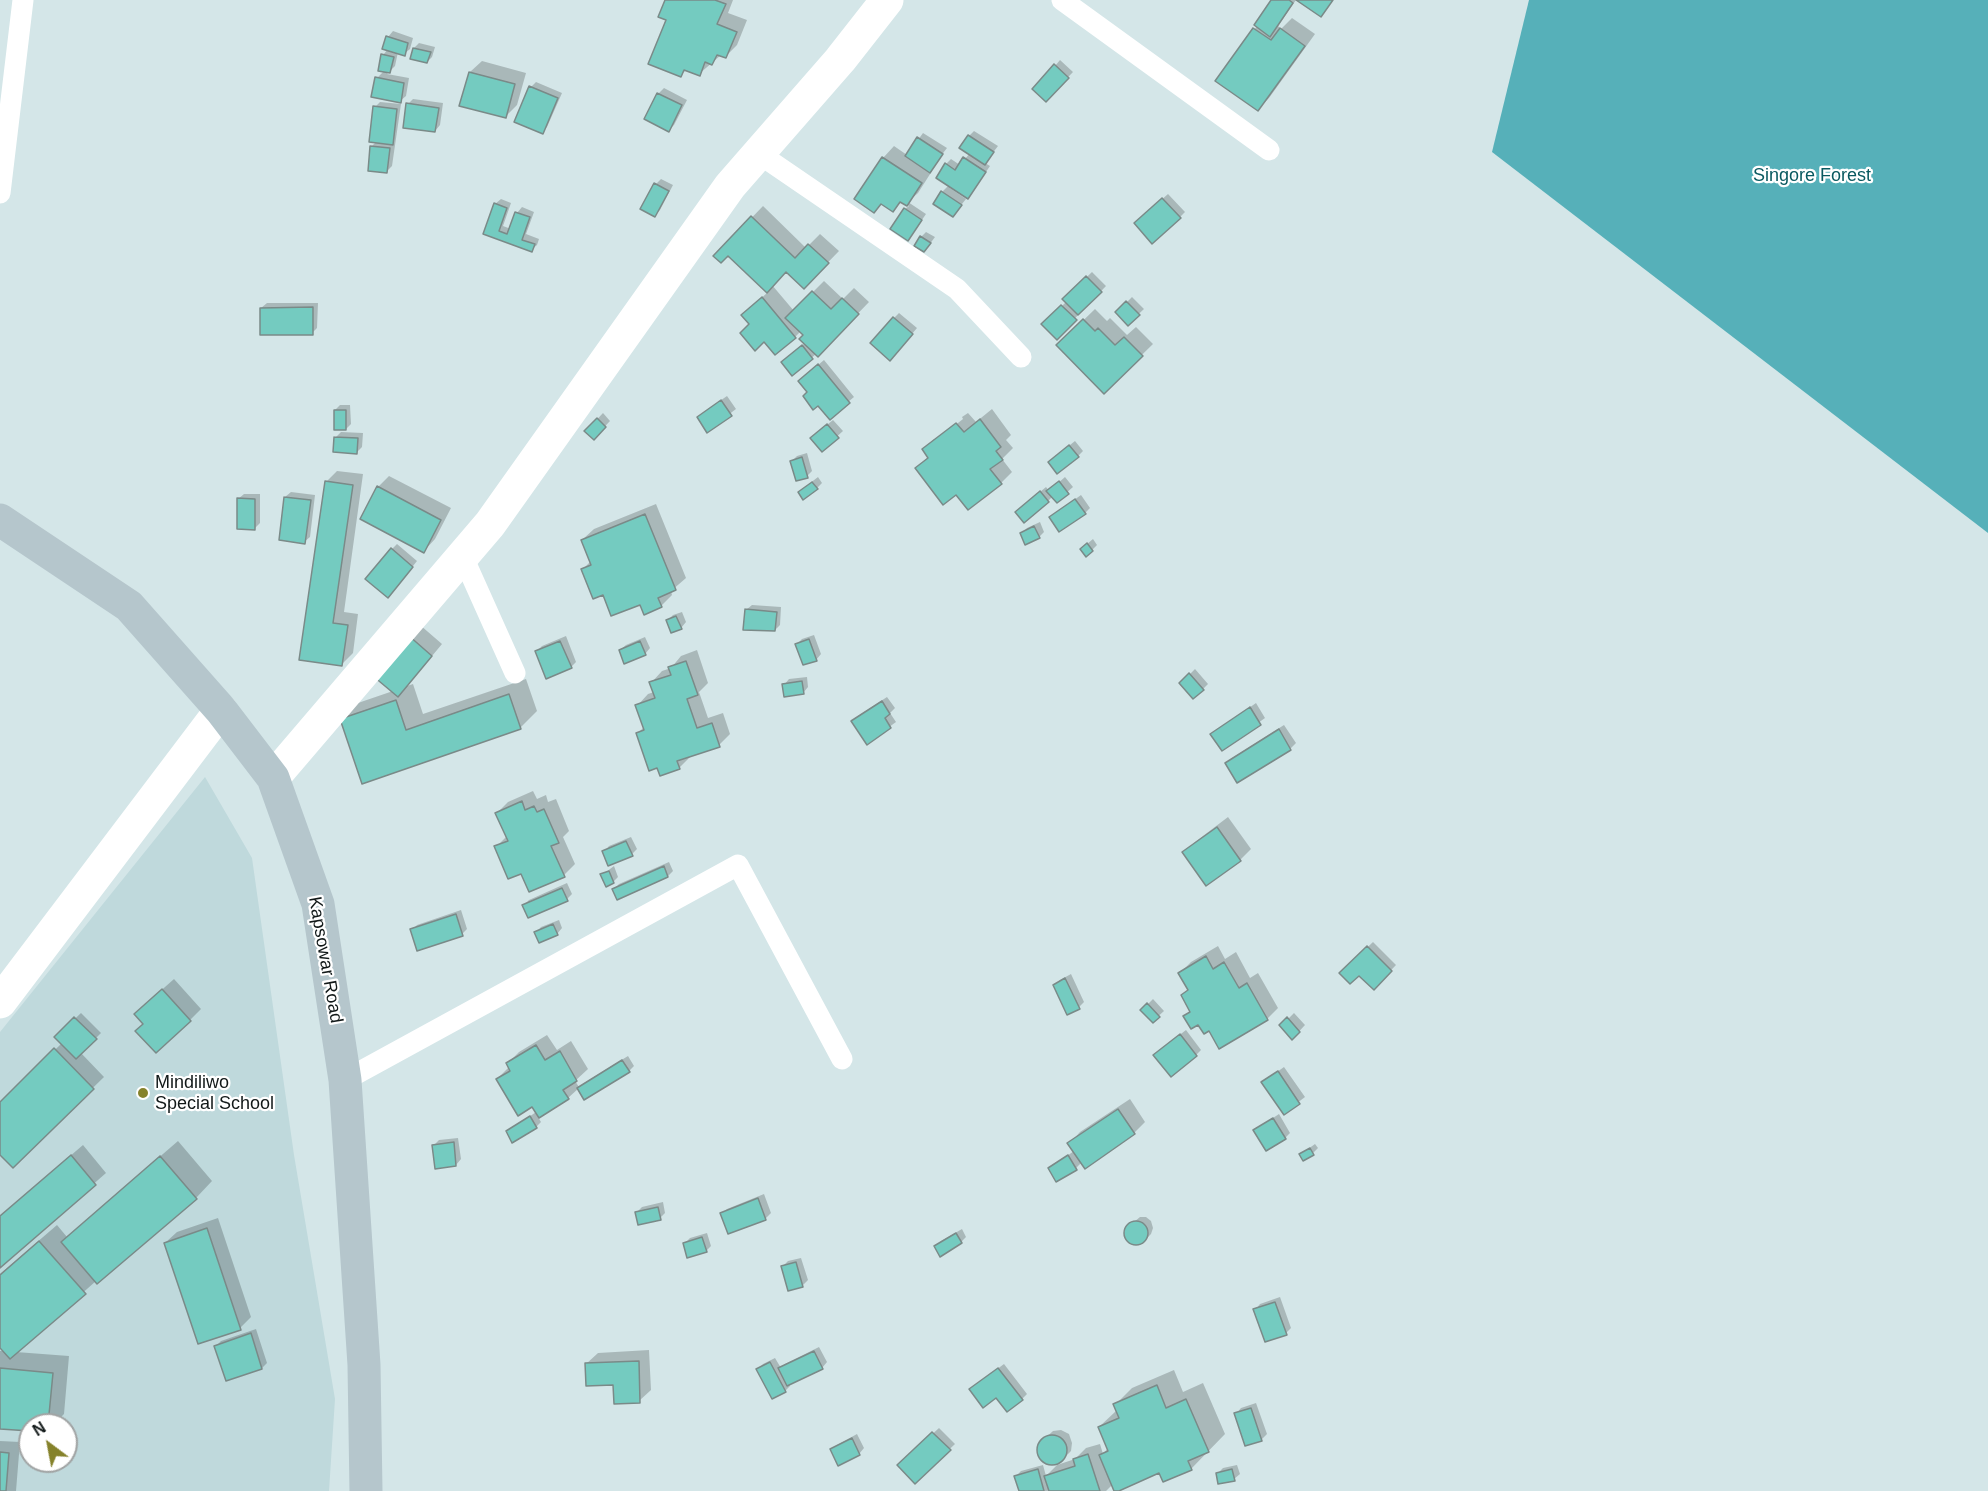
<!DOCTYPE html>
<html>
<head>
<meta charset="utf-8">
<style>
  body { margin:0 }
  #map { position:relative; width:1988px; height:1491px; overflow:hidden; background:#d4e6e8; font-family:Helvetica,sans-serif }
  canvas { display:block }
  .north { position:absolute; left:18px; top:1413px; width:60px; height:60px; box-sizing:border-box; background:#fff; border:2px solid #a0a3a3; border-radius:50%; rotate:328deg; font-size:16px; font-weight:700; line-height:24px; text-align:center; color:#111818 }
  .north::after { content:''; display:block; margin:auto; width:21px; height:27px; background:#85822b; clip-path:polygon(50% 0,100% 100%,50% 72%,0 100%) }
</style>
</head>
<body>
<div id="map">
<canvas width="1988" height="1491"></canvas>
<div class="north">N</div>
</div>
<script>
const g = document.querySelector('canvas').getContext('2d');
g.lineJoin = 'round';
function fill(path, color) { g.fillStyle = color; g.fill(path, 'evenodd'); }
const toPath = rows => new Path2D(rows.map(r => 'M' + r).join(''));
function trace(path, color, width, dash) { g.strokeStyle = color; g.lineWidth = width; g.lineCap = dash ? 'butt' : 'round'; g.setLineDash(dash || []); g.stroke(path); }
function drawText(font, color, halo, rows, align = 'center') {
  g.font = font + ' Helvetica,sans-serif'; g.lineWidth = 4.5; g.setLineDash([]); g.textBaseline = 'middle'; g.strokeStyle = halo; g.fillStyle = color; for (const [text, x, y, turn = 0] of rows) {
    g.save(); g.translate(x, y); g.rotate((+turn || 0) * Math.PI / 180); g.textAlign = isNaN(turn) ? turn : align; if (halo) g.strokeText(text, 0, 0); g.fillText(text, 0, 0); g.restore();
  }
}
fill(toPath([
  [205,777,252,858,294,1155,335,1399,329,1491,0,1491,0,1032],
  [30,1425,66,1425,66,1461,30,1461]
]), '#bfd9dc');
fill(toPath([
  [1529,0,1988,0,1988,533,1492,152]
]), '#56b0b9');
fill(toPath([
  [667,0,733,0,728,13,747,20,737,45,725,57,721,55,699,74,687,69,681,75,668,20],
  [1273,0,1296,0,1278,26,1281,29,1292,18,1315,34,1269,98,1258,109,1217,81,1257,26],
  [393,31,413,38,410,49,404,54,398,52,395,66,387,74,409,78,406,96,400,101,377,78,384,71,383,55,388,49,388,37],
  [419,43,435,47,432,57,427,62,414,48],
  [1060,60,1073,72,1046,100,1055,66],
  [482,61,526,73,517,105,505,117,461,105,470,72],
  [536,82,562,93,547,127,542,132,531,87],
  [664,88,687,100,674,125,669,130,646,119,658,94],
  [413,99,443,103,440,125,435,131,408,104],
  [380,102,401,104,392,166,387,171,372,146,376,142,375,107],
  [974,131,998,146,985,163,990,166,973,191,951,186,950,188,966,199,953,215,942,192,949,185,946,164,951,159,960,165,970,153,969,136],
  [923,133,947,148,930,170,932,171,918,193,908,202,926,214,913,233,905,209,909,206,902,201,893,211,882,203,874,211,856,199,883,158,894,146,907,155],
  [661,179,673,185,660,210,655,215,656,184],
  [1168,194,1185,212,1180,217,1141,218],
  [501,199,511,203,503,226,511,229,517,213,522,207,534,212,526,234,539,239,537,245,531,250,485,233,495,204],
  [763,206,806,248,820,234,839,251,804,287,787,271,772,285,794,311,824,281,843,299,854,288,869,302,818,355,816,354,793,374,788,357,805,343,805,335,801,331,795,337,751,324,743,315,768,292,728,254,715,256],
  [926,232,935,237,929,245,921,237],
  [1092,272,1106,286,1057,337,1044,324,1067,301,1064,299],
  [1132,297,1144,309,1128,324,1117,312],
  [267,303,318,303,317,328,312,333,261,308],
  [1095,309,1107,321,1110,318,1127,335,1136,327,1153,344,1104,392,1058,345],
  [899,313,917,328,895,354,894,318],
  [824,360,854,397,830,417,809,392,805,376],
  [727,396,736,409,707,431,704,412],
  [340,405,350,405,351,424,346,429,335,410],
  [992,409,1011,435,1006,440,1013,448,1002,459,1012,472,1001,483,956,493,917,468,929,456,924,449,934,439,934,442,963,419,962,417,968,413,976,422],
  [603,413,610,421,594,438,586,431],
  [833,420,843,431,822,450,817,433],
  [341,432,363,433,362,447,357,452,336,437],
  [1075,441,1083,451,1078,456,1055,457],
  [807,453,812,471,807,476,792,461,797,456],
  [337,471,363,474,344,612,358,614,353,653,341,665,301,659,326,482],
  [389,476,451,508,435,539,424,551,378,487],
  [818,477,822,483,817,488,805,487],
  [1065,477,1073,487,1057,501,1053,496,1048,501,1022,507,1046,487,1049,491],
  [291,492,315,495,310,537,304,542,285,497],
  [244,494,260,494,260,523,255,528,238,499],
  [1081,495,1090,508,1085,513,1056,513],
  [656,504,686,578,671,591,672,595,661,606,604,593,583,569,591,561,582,540,594,529],
  [1040,522,1044,532,1039,537,1021,534,1027,528],
  [1093,539,1097,545,1092,550,1087,544],
  [397,544,417,561,393,591,392,549],
  [752,605,781,607,780,625,775,630,746,610],
  [682,612,686,622,681,628,668,620,673,615],
  [420,625,442,644,407,686,413,684,423,714,526,679,537,711,520,728,363,782,342,720,358,703,393,691,375,676],
  [814,635,821,654,816,660,797,644,802,639],
  [566,636,576,662,571,667,537,651,542,646],
  [645,637,650,648,645,654,620,650,626,645],
  [697,650,708,683,699,692,708,718,723,713,730,734,719,745,691,756,679,768,638,733,644,727,637,706,648,694,654,692,651,683,662,671,671,668,681,656],
  [1195,669,1208,684,1203,689,1181,683],
  [807,677,808,687,803,693,784,685,789,679],
  [887,697,895,708,890,713,896,722,867,743,858,716],
  [1256,703,1265,718,1222,749,1212,734],
  [1284,725,1296,743,1291,748,1238,781,1227,763,1232,758],
  [533,791,537,799,546,795,548,802,556,799,569,831,563,837,575,864,564,875,522,872,496,847,507,836,497,813,508,802],
  [1228,817,1251,849,1240,860,1184,853,1195,842],
  [631,837,637,849,632,854,604,852,609,846],
  [669,862,673,871,668,876,614,889,619,884],
  [614,866,618,877,613,882,602,875],
  [567,883,572,894,567,899,523,906,529,900],
  [461,910,467,929,462,934,412,930,417,925],
  [559,920,562,928,557,934,536,933,541,927],
  [1373,942,1396,965,1374,988,1359,974,1341,973],
  [1218,946,1225,959,1236,952,1250,978,1258,973,1278,1008,1267,1019,1209,1029,1185,1016,1191,1010,1182,995,1189,989,1180,973,1191,962],
  [1071,974,1084,1002,1079,1007,1054,985,1060,980],
  [174,979,201,1009,190,1020,145,1024,147,1003],
  [1153,999,1164,1011,1153,1021,1142,1010],
  [81,1013,101,1033,81,1053,104,1077,13,1166,0,1153,0,1104,62,1043,56,1037],
  [1294,1013,1305,1025,1293,1038,1282,1025],
  [1186,1030,1201,1050,1196,1055,1160,1050],
  [547,1035,557,1050,571,1041,588,1069,575,1081,579,1087,584,1083,628,1056,634,1066,629,1071,579,1088,568,1098,538,1117,541,1122,536,1127,508,1132,536,1112,532,1105,497,1079,509,1067,508,1063,519,1052],
  [1284,1067,1305,1097,1284,1113,1263,1082],
  [1130,1099,1145,1122,1134,1133,1085,1166,1082,1162,1076,1168,1057,1180,1050,1168,1074,1151,1069,1144,1080,1132],
  [1279,1114,1290,1133,1285,1138,1255,1130],
  [458,1138,461,1159,456,1165,434,1145,439,1140],
  [178,1141,212,1181,196,1198,96,1281,16,1352,69,1356,64,1414,53,1425,30,1425,30,1430,0,1427,0,1351,5,1351,0,1346,0,1274,57,1225,67,1237],
  [1315,1144,1318,1148,1313,1153,1301,1154],
  [83,1145,106,1173,0,1266,0,1216],
  [764,1194,771,1213,766,1218,729,1232,722,1214,727,1209],
  [663,1202,665,1213,660,1218,637,1212,642,1207],
  [1140,1217,1146,1217,1151,1221,1153,1228,1151,1234,1145,1240,1139,1244,1132,1243,1127,1239,1125,1233,1128,1227],
  [218,1218,251,1317,240,1328,165,1243,177,1232],
  [962,1229,966,1237,961,1242,936,1246,941,1241],
  [707,1233,711,1246,706,1251,685,1243,690,1238],
  [801,1258,808,1280,802,1286,783,1266,788,1261],
  [1280,1297,1291,1328,1286,1333,1255,1310,1260,1304],
  [256,1329,267,1363,262,1368,216,1346,221,1341],
  [819,1347,827,1362,822,1368,789,1384,790,1386,785,1391,758,1369,763,1364,775,1358,781,1368,785,1364],
  [649,1350,651,1390,639,1401,586,1364,598,1353],
  [1004,1364,1027,1394,1022,1399,977,1384],
  [1174,1370,1183,1392,1203,1383,1225,1434,1191,1469,1160,1471,1113,1484,1106,1491,1020,1491,1016,1476,1021,1471,1043,1465,1046,1476,1057,1465,1075,1459,1086,1448,1100,1444,1103,1454,1108,1448,1099,1427,1116,1411,1115,1405,1132,1388],
  [1256,1403,1267,1434,1261,1440,1236,1414,1241,1408],
  [939,1428,955,1444,915,1482,899,1465],
  [1061,1430,1069,1434,1072,1443,1071,1451,1058,1464,1049,1464,1041,1460,1038,1452,1039,1444,1053,1431],
  [857,1434,864,1448,859,1454,832,1450,837,1445],
  [0,1441,20,1442,16,1491,0,1491],
  [1237,1465,1240,1474,1234,1479,1217,1474,1223,1468]
]), '#0003');
const building = toPath([
  [665,0,715,0,726,4,717,24,737,32,726,58,717,55,712,65,705,62,700,76,684,70,681,77,648,64,666,20,658,17,665,0],
  [1271,0,1289,0,1293,3,1270,37,1254,25,1271,0],
  [1296,0,1333,0,1321,17,1296,0],
  [1253,28,1271,40,1280,28,1305,46,1258,111,1215,81,1253,28],
  [386,36,408,43,405,56,382,49,386,36],
  [413,48,431,52,427,63,410,59,413,48],
  [381,54,394,57,390,73,378,71,381,54],
  [1054,64,1069,78,1046,102,1032,89,1054,64],
  [469,72,515,84,506,118,459,106,469,72],
  [375,77,404,83,401,103,371,97,375,77],
  [529,86,558,98,543,134,514,122,529,86],
  [657,93,682,105,669,132,644,119,657,93],
  [406,103,439,108,435,132,403,128,406,103],
  [373,106,397,109,393,145,369,142,373,106],
  [968,135,994,152,985,165,959,148,968,135],
  [917,137,943,154,930,173,905,156,917,137],
  [370,146,390,148,387,173,368,171,370,146],
  [882,157,922,183,907,206,900,202,893,212,881,204,874,213,854,199,882,157],
  [963,157,986,172,968,199,936,178,945,163,955,170,963,157],
  [654,183,669,191,655,217,640,209,654,183],
  [941,191,962,205,953,217,933,204,941,191],
  [1162,198,1181,218,1152,244,1134,223,1162,198],
  [494,203,507,208,499,231,507,234,515,212,530,217,522,240,535,244,532,252,483,234,494,203],
  [904,208,922,220,908,241,890,229,904,208],
  [751,216,795,258,808,244,829,263,804,289,786,272,767,293,728,256,721,263,713,256,751,216],
  [920,236,931,243,924,252,914,246,920,236],
  [1086,276,1102,292,1078,315,1062,299,1086,276],
  [812,291,831,309,842,298,859,314,818,357,799,339,803,335,785,318,812,291],
  [762,297,796,338,775,355,764,342,755,351,740,333,749,324,741,315,762,297],
  [1126,301,1140,315,1128,326,1115,312,1126,301],
  [1061,305,1077,320,1057,340,1041,324,1061,305],
  [313,307,313,335,260,335,260,308,313,307],
  [893,317,913,334,890,361,870,343,893,317],
  [1083,319,1095,331,1098,328,1115,345,1124,337,1143,356,1104,394,1056,345,1083,319],
  [802,345,813,359,792,376,781,362,802,345],
  [818,364,850,403,830,420,818,406,813,410,803,396,807,392,798,381,818,364],
  [721,400,732,416,707,433,697,417,721,400],
  [334,410,346,410,346,430,334,430,334,410],
  [597,418,606,427,594,440,584,431,597,418],
  [980,419,1001,447,996,451,1003,460,990,469,1002,484,968,510,956,495,943,505,915,468,928,458,922,449,956,423,964,432,980,419],
  [827,424,839,438,822,452,810,438,827,424],
  [334,437,358,438,357,454,333,452,334,437],
  [1069,445,1079,457,1057,474,1048,462,1069,445],
  [802,457,808,478,796,481,790,461,802,457],
  [325,481,353,485,333,623,348,625,342,666,299,660,325,481],
  [1059,481,1069,494,1057,503,1046,491,1059,481],
  [812,482,818,489,803,500,798,492,812,482],
  [377,486,441,520,424,553,360,519,377,486],
  [1040,491,1049,502,1024,523,1015,512,1040,491],
  [284,497,311,500,305,544,279,540,284,497],
  [237,498,255,499,255,530,237,529,237,498],
  [1075,499,1086,514,1059,532,1049,517,1075,499],
  [645,514,676,590,658,598,662,607,644,615,640,605,611,616,603,595,593,599,581,569,591,565,581,540,645,514],
  [1034,526,1040,538,1025,545,1020,533,1034,526],
  [1087,543,1093,551,1086,557,1080,549,1087,543],
  [391,548,413,567,388,598,365,579,391,548],
  [745,609,777,612,775,631,743,630,745,609],
  [676,616,682,629,671,633,666,620,676,616],
  [408,635,432,656,398,697,373,676,408,635],
  [809,639,817,661,803,665,795,644,809,639],
  [560,641,572,668,546,679,535,651,560,641],
  [640,641,646,655,624,664,619,650,640,641],
  [686,661,698,695,687,699,697,728,712,723,720,747,677,761,680,769,660,776,657,768,649,771,636,733,644,730,635,705,655,698,649,682,671,675,668,667,686,661],
  [1189,673,1204,690,1193,699,1179,683,1189,673],
  [802,681,804,694,784,697,782,684,802,681],
  [509,694,521,729,362,784,340,719,396,700,406,730,509,694],
  [882,701,890,714,885,718,891,728,867,745,851,721,882,701],
  [1250,707,1261,725,1222,751,1210,734,1250,707],
  [1279,729,1291,750,1237,783,1225,763,1279,729],
  [522,801,525,810,534,806,537,812,544,809,559,843,551,846,565,877,529,892,521,874,508,879,494,846,508,841,495,813,522,801],
  [1217,827,1241,861,1206,886,1182,852,1217,827],
  [626,841,633,856,608,866,602,851,626,841],
  [664,866,668,877,617,900,612,889,664,866],
  [609,871,614,883,606,887,600,874,609,871],
  [562,888,568,901,528,918,522,905,562,888],
  [456,914,463,936,417,951,410,929,456,914],
  [553,924,558,935,539,943,534,932,553,924],
  [1367,946,1392,971,1374,990,1359,976,1350,984,1339,973,1367,946],
  [1206,956,1213,969,1224,962,1239,988,1247,983,1268,1020,1219,1049,1209,1031,1204,1034,1198,1025,1191,1029,1183,1016,1190,1012,1181,995,1188,990,1178,973,1206,956],
  [1065,978,1080,1009,1067,1015,1053,985,1065,978],
  [162,989,191,1021,156,1053,135,1031,143,1024,134,1014,162,989],
  [1147,1003,1160,1017,1153,1023,1140,1010,1147,1003],
  [74,1017,97,1039,76,1059,54,1037,74,1017],
  [1287,1017,1300,1032,1292,1040,1279,1025,1287,1017],
  [1180,1034,1197,1056,1171,1077,1153,1055,1180,1034],
  [536,1045,545,1060,560,1051,577,1081,563,1090,569,1099,539,1118,532,1107,518,1116,496,1079,510,1071,506,1063,536,1045],
  [54,1048,94,1089,13,1168,0,1155,0,1102,54,1048],
  [622,1060,630,1072,584,1100,577,1088,622,1060],
  [1278,1071,1300,1104,1284,1115,1261,1082,1278,1071],
  [1118,1109,1135,1134,1085,1169,1067,1143,1118,1109],
  [530,1116,537,1128,512,1143,506,1131,530,1116],
  [1273,1118,1286,1139,1266,1151,1253,1130,1273,1118],
  [454,1142,456,1166,435,1169,432,1145,454,1142],
  [1310,1148,1314,1155,1303,1161,1299,1154,1310,1148],
  [71,1155,96,1185,0,1268,0,1216,71,1155],
  [1068,1155,1077,1170,1056,1182,1048,1168,1068,1155],
  [160,1156,197,1199,97,1284,61,1242,160,1156],
  [758,1198,766,1220,728,1234,720,1213,758,1198],
  [658,1207,661,1220,638,1225,635,1212,658,1207],
  '1124 1233a12 12 0 1 1 24 0a12 12 0 1 1-24 0Z',
  [207,1228,241,1330,198,1344,164,1243,207,1228],
  [956,1233,962,1243,940,1257,934,1246,956,1233],
  [702,1237,707,1252,687,1258,683,1243,702,1237],
  [39,1241,86,1294,10,1359,0,1348,0,1275,39,1241],
  [796,1262,803,1287,788,1291,781,1266,796,1262],
  [1275,1302,1287,1335,1265,1342,1253,1309,1275,1302],
  [251,1333,262,1369,226,1381,214,1346,251,1333],
  [814,1351,823,1369,787,1386,778,1368,814,1351],
  [639,1361,640,1403,614,1404,613,1385,586,1386,585,1363,639,1361],
  [770,1362,786,1392,772,1399,756,1369,770,1362],
  [0,1368,53,1373,48,1425,30,1425,30,1431,0,1429,0,1368],
  [998,1368,1023,1400,1007,1412,996,1398,983,1408,969,1389,998,1368],
  [1157,1385,1166,1408,1186,1399,1209,1452,1188,1461,1192,1470,1163,1482,1159,1473,1119,1491,1114,1491,1099,1455,1108,1451,1098,1427,1119,1418,1113,1404,1157,1385],
  [1251,1408,1262,1441,1245,1446,1234,1413,1251,1408],
  [932,1432,951,1450,915,1484,897,1465,932,1432],
  '1037 1450a15 15 0 1 1 30 0a15 15 0 1 1-30 0Z',
  [852,1438,860,1455,838,1466,830,1449,852,1438],
  [0,1452,9,1453,6,1491,0,1491,0,1452],
  [1088,1454,1100,1491,1049,1491,1044,1476,1075,1466,1073,1459,1088,1454],
  [1038,1469,1044,1491,1019,1491,1014,1476,1038,1469],
  [1232,1469,1235,1481,1218,1484,1216,1473,1232,1469]
]);
fill(building, '#74cbc0');
trace(building, '#7a8a88', 1.5);
trace(toPath([
  [1062,0,1269,150],
  [758,153,957,289,1021,357],
  [0,193,23,0],
  [463,557,515,673],
  [345,1080,738,865,842,1059]
]), '#fff', 21);
trace(toPath([
  [273,778,490,524,730,186,840,60,887,0],
  [0,1002,221,710]
]), '#fff', 33);
trace(toPath([
  [0,520,129,606,221,710,273,778,318,904,345,1080,364,1365,366,1491]
]), '#b5c6cc', 33);
for (const [x, y, r, color] of [
  [143,1093,6,"#85822b"]
]) { const dot = new Path2D(); dot.arc(x, y, r, 0, 2 * Math.PI); g.fillStyle = color; g.fill(dot); trace(dot, '#fff', 2); }
drawText('18px', '#095960', '#fff', [
  ["Singore Forest",1812,176]
]);
drawText('18px', '#111818', '#fff', [
  ["Kapsowar Road",325,960,80]
]);
drawText('18px', '#111818', '#fff', [
  ["Mindiliwo",155,1083],
  ["Special School",155,1104]
], 'left');
</script>
</body>
</html>
